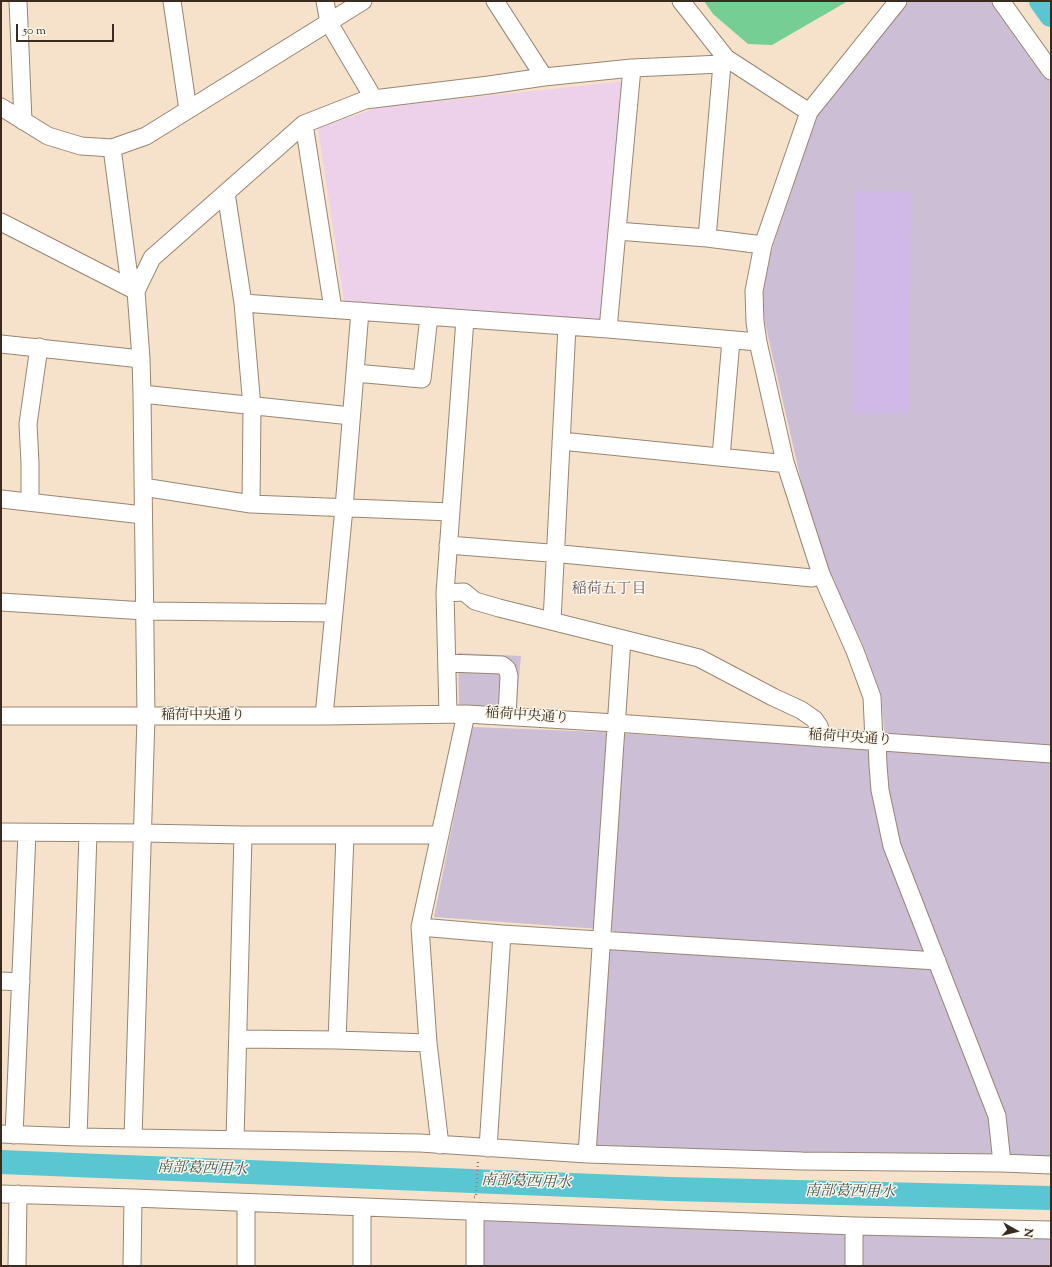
<!DOCTYPE html>
<html>
<head>
<meta charset="utf-8">
<style>
  body { margin:0 }
  #map { position:relative; width:1052px; height:1267px; overflow:hidden; background:#f6e2ca; font-family:"Sorts Mill Goudy",serif }
  canvas { display:block }
  .frame { position:absolute; inset:0; border:2px solid #3b2a1e; pointer-events:none }
  .north { position:absolute; left:996px; top:1211px; width:40px; height:40px; -webkit-text-stroke:3px #fbf7ec; paint-order:stroke; rotate:98deg; font-size:11px; font-weight:700; line-height:16px; text-align:center; color:#3b2a1e }
  .north::after { content:''; display:block; margin:auto; width:14px; height:18px; background:#3b2a1e; clip-path:polygon(50% 0,100% 100%,50% 72%,0 100%) }
  .scale { position:absolute; left:16px; top:24px; width:98px; height:18px; box-sizing:border-box; border:2px solid #3b2a1e; border-top:0; padding-left:5px; font-size:12px; line-height:14px; white-space:nowrap; color:#3b2a1e; -webkit-text-stroke:3px #fbf7ec; paint-order:stroke }
</style>
</head>
<body>
<div id="map">
<canvas width="1052" height="1267"></canvas>
<div class="frame"></div>
<div class="north">N</div>
<div class="scale">50 m</div>
</div>
<script>
const g = document.querySelector('canvas').getContext('2d');
g.lineJoin = 'round';
function fill(path, color) { g.fillStyle = color; g.fill(path, 'evenodd'); }
const toPath = rows => new Path2D(rows.map(r => 'M' + r).join(''));
function trace(path, color, width, dash) { g.strokeStyle = color; g.lineWidth = width; g.lineCap = dash ? 'butt' : 'round'; g.setLineDash(dash || []); g.stroke(path); }
function drawText(font, color, halo, rows, align = 'center') {
  g.font = font + ' "Sorts Mill Goudy","Noto Serif JP",serif'; g.lineWidth = 3; g.setLineDash([]); g.textBaseline = 'middle'; g.strokeStyle = halo; g.fillStyle = color; for (const [text, x, y, turn = 0] of rows) {
    g.save(); g.translate(x, y); g.rotate((+turn || 0) * Math.PI / 180); g.textAlign = isNaN(turn) ? turn : align; if (halo) g.strokeText(text, 0, 0); g.fillText(text, 0, 0); g.restore();
  }
}
fill(toPath([
  [625,81,601,323,344,301,318,128,377,108]
]), '#edd0e9');
fill(toPath([
  [909,1,992,1,1051,79,1051,1158,600,1149,595,1143,608,953,613,948,613,930,434,917,472,727,603,732,889,751,884,729,881,694,861,640,835,586,824,556,802,485,765,323,763,303,764,279,769,258,816,117],
  [458,653,521,656,516,710,459,706],
  [489,1219,1051,1237,1051,1266,484,1266,484,1221]
]), '#ccbed4');
fill(toPath([
  [704,1,848,1,772,45,748,44,713,14]
]), '#75ce94');
trace(toPath([
  [1041,1,1051,15],
  [1,1162,670,1189,1051,1198]
]), '#5ac6d2', 24);
fill(toPath([
  [856,191,911,191,909,414,853,413]
]), '#d0b8e7');
const minor = toPath([
  [18,1,23,121],
  [172,1,188,110],
  [325,1,329,23,374,99],
  [495,1,544,77],
  [681,1,726,58,809,112],
  [1001,1,1051,71],
  [1,107,48,136,81,146,112,148,146,136,363,1],
  [304,124,333,309],
  [112,148,128,270,136,291,141,359,142,394,146,717,133,1138],
  [226,193,243,303,252,407,251,504],
  [1,222,136,291],
  [617,231,707,238,763,245],
  [707,238,722,64],
  [136,291,152,258,304,124,365,100,489,85,544,77,632,68,722,64,726,58],
  [243,303,608,329,758,342],
  [608,329,632,68],
  [1,344,141,359],
  [355,373,422,379,429,316],
  [142,394,351,416],
  [561,441,778,463,785,462],
  [721,457,731,340],
  [143,487,251,504,451,512],
  [1,499,143,515],
  [30,501,30,463,28,424,39,347],
  [448,545,562,554,812,578,821,574],
  [445,593,464,592,475,601,499,608,699,658,773,697,801,710,814,719,819,726,823,738],
  [1,602,145,611,334,613],
  [552,621,567,326],
  [447,663,502,665,507,669,509,676,507,716],
  [448,714,445,593,465,319],
  [1,716,324,716,466,714,616,723,1051,754],
  [324,716,344,508,360,311],
  [874,741,872,697,855,651,821,574,785,462,758,342,755,322,754,291,763,245,809,112,898,1],
  [877,741,878,765,880,790,892,846,997,1116,1002,1163],
  [1,832,142,833,243,835,440,835],
  [420,927,502,934,937,961],
  [1,981,21,982],
  [238,1039,337,1040,428,1043],
  [337,1040,345,835],
  [1,1134,78,1137,420,1143,587,1154,802,1161,1002,1163,1051,1165],
  [14,1135,27,833],
  [78,1137,88,833],
  [235,1139,243,835],
  [440,1145,428,1043,420,927,466,714],
  [488,1148,502,934],
  [587,1154,622,639],
  [1,1194,133,1198,854,1226,1051,1230],
  [17,1266,18,1194],
  [132,1266,133,1198],
  [246,1266,246,1203],
  [362,1266,362,1207],
  [475,1266,475,1212],
  [854,1266,854,1226]
]);
trace(minor, '#988674', 19);
trace(toPath([
  [474,1197,476,1197,478,1161]
]), '#988674', 2.5, [1, 3]);
trace(minor, '#fff', 17);
drawText('14px', '#3b2a1e', '#fbf7ec', [
  ["稲荷中央通り",203,717],
  ["稲荷中央通り",527,717,4],
  ["稲荷中央通り",850,739,4]
]);
drawText('15px', '#6f5c64', '#fbf7ec', [
  ["稲荷五丁目",609,590]
]);
drawText('italic 15px', '#445954', '#fbf7ec', [
  ["南部葛西用水",202,1170,2],
  ["南部葛西用水",526,1183,2],
  ["南部葛西用水",850,1193,1]
]);
</script>
</body>
</html>
